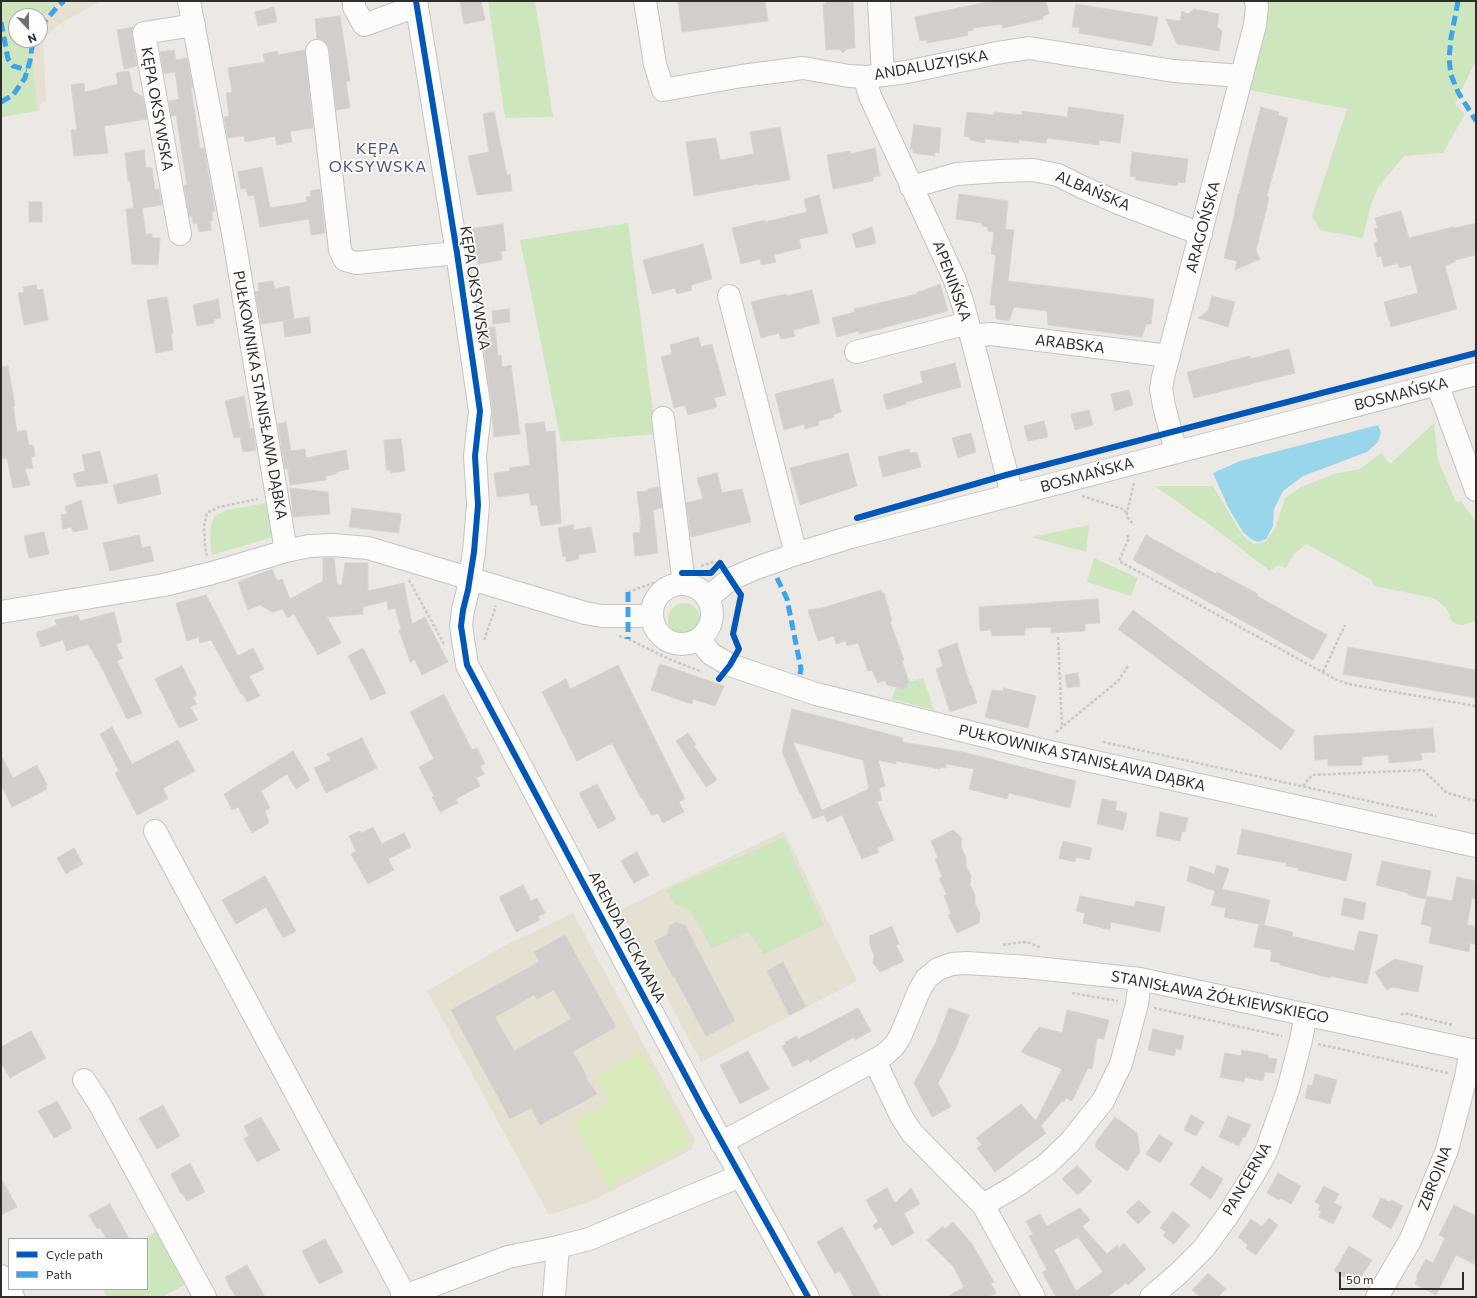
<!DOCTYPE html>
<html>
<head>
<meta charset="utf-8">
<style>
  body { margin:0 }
  #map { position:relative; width:1477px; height:1298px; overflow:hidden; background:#ece8e4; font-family:Commissioner,sans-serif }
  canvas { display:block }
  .frame { position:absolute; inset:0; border:2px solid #2e2e2e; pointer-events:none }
  .legend { position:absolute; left:8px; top:1238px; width:140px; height:52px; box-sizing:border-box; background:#fff; border:1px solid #ababab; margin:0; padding:5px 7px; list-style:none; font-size:12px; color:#2e2e2e }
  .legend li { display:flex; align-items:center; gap:8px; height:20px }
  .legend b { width:20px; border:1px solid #ababab }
  .north { position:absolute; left:8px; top:8px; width:40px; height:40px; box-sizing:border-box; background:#fff; border:1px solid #ababab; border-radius:50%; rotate:158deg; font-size:11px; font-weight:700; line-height:16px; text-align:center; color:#2e2e2e }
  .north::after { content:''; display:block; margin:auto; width:14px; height:18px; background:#706f6e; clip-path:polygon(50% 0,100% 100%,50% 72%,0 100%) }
  .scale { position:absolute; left:1339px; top:1272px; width:125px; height:18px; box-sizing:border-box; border:2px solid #2e2e2e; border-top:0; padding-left:5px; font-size:12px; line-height:14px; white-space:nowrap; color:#2e2e2e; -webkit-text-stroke:3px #fff; paint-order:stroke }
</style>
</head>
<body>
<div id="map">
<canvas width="1477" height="1298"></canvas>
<div class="frame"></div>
<ul class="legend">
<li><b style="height:5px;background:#0057b8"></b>Cycle path</li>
<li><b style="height:5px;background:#3ea3eb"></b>Path</li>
</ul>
<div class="north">N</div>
<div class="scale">50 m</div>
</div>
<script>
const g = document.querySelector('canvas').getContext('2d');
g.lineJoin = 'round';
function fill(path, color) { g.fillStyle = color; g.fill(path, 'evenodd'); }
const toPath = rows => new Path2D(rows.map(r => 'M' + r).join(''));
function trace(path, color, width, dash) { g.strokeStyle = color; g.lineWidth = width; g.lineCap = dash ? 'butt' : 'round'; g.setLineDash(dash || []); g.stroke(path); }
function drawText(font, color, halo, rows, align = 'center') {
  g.font = font + ' Commissioner,sans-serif'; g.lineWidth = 3.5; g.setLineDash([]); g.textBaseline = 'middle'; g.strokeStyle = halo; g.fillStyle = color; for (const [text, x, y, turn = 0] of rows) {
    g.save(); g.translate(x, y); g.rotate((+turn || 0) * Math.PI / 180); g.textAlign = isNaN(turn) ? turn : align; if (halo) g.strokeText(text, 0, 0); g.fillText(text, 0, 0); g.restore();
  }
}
fill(toPath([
  [1,1,101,1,58,25,43,40,46,100,39,105,40,111,1,117],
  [16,16,40,16,40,40,16,40],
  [784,831,857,981,701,1062,620,910],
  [573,913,695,1140,691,1150,592,1201,549,1215,427,991,502,947]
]), '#e6e0d3');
fill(toPath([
  [1,1,60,1,40,18,40,16,16,16,16,40,31,40,37,111,1,117],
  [488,1,535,1,553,117,505,118],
  [1266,1,1476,1,1476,60,1455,104,1465,114,1443,153,1404,156,1379,186,1371,204,1363,238,1320,230,1312,216,1347,109,1250,90,1264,36,1267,6],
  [628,223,656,434,561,442,520,240],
  [1434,423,1438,460,1456,502,1461,501,1476,522,1476,621,1463,625,1456,624,1451,620,1447,609,1437,600,1430,597,1374,586,1372,580,1306,544,1294,554,1286,568,1278,565,1270,571,1217,530,1155,486,1213,486,1243,536,1253,544,1265,542,1275,528,1285,498,1301,487,1334,474,1360,469,1381,453,1390,464],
  [272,502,276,536,212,555,211,551,210,531,214,516,227,510],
  [1089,525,1086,552,1031,537],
  [1094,558,1138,578,1131,596,1087,582],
  '668 619a16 16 0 1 1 32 0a16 16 0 1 1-32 0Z',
  [923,678,934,710,892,699,896,687,904,689,909,682],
  [784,837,824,925,764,954,748,932,712,949,690,911,674,904,666,890],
  [158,1231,188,1283,162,1297,107,1297,103,1289,147,1289,147,1239,143,1239]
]), '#cee6be');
fill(toPath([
  [642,1051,691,1144,608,1188,573,1121,609,1102,595,1076]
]), '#d9eabb');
fill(toPath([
  [1378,425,1381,432,1378,442,1367,452,1303,476,1283,491,1274,509,1273,526,1266,539,1258,542,1251,539,1243,532,1228,507,1213,473,1240,461]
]), '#99d6ec');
const building = toPath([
  [460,1,481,1,485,20,464,24,460,1],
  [688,1,765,1,768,21,682,32,678,2,688,1],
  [826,1,853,1,855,48,847,49,843,53,839,49,826,50,823,4,826,4,826,1],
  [992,1,1046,1,1049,14,1043,16,1043,19,1003,28,1002,24,973,28,973,30,967,31,968,35,955,38,927,43,926,40,920,41,915,17,992,1],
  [1076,4,1158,17,1153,43,1152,42,1152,46,1079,33,1080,28,1072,27,1076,4],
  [274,7,277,22,258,26,255,12,274,7],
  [1194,9,1219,14,1217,27,1222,31,1219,51,1198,47,1177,44,1166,19,1180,21,1182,11,1188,14,1194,9],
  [340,16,350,81,346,82,350,108,336,110,329,50,327,43,322,40,317,39,315,19,340,16],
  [133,27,132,35,137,66,124,69,117,30,133,27],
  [174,50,176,60,187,58,193,87,191,88,200,148,204,148,215,211,212,212,213,220,210,221,211,230,199,232,197,223,193,224,192,216,189,216,184,185,187,185,176,115,171,116,169,101,179,99,175,72,164,74,160,52,174,50],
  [305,50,313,128,290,131,292,142,277,145,275,136,245,142,244,136,228,138,224,117,229,116,226,93,232,92,228,68,265,62,263,54,277,51,278,55,305,50],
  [129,71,133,91,143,97,147,119,104,126,108,153,74,156,71,130,77,130,71,85,84,83,85,92,118,84,116,73,129,71],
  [1069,107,1124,115,1120,143,1099,140,1099,145,1047,138,1046,143,1019,140,1019,143,985,139,985,143,970,140,970,137,964,136,967,112,994,115,994,112,1022,115,1022,111,1067,117,1069,107],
  [1261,107,1279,112,1278,115,1288,118,1267,196,1269,198,1256,250,1260,259,1235,270,1237,261,1224,258,1234,216,1238,194,1239,194,1249,152,1261,107],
  [494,112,507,175,510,174,512,191,477,195,468,156,489,152,483,114,494,112],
  [914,125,941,128,939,153,935,152,935,156,913,153,913,149,910,149,914,125],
  [780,127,790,180,759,185,759,184,694,196,686,142,716,138,720,160,754,154,750,132,780,127],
  [875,148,880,176,873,177,873,181,833,189,827,155,850,151,850,154,875,148],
  [144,150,146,168,152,168,155,190,159,189,162,205,142,208,146,234,152,234,152,238,160,238,158,265,132,264,126,209,134,208,130,181,128,181,125,153,144,150],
  [1132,152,1188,159,1185,183,1178,182,1177,186,1136,180,1136,177,1130,176,1132,152],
  [262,167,270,208,307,202,306,197,311,196,310,191,320,189,325,233,311,235,309,219,260,227,254,195,248,196,246,188,241,189,238,172,262,167],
  [959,194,1008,201,1005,229,1014,230,1008,281,1154,299,1151,324,1146,324,1142,337,1048,325,1047,311,1014,307,1009,321,996,319,995,305,990,304,996,255,991,254,994,232,988,231,988,227,982,226,982,223,956,219,959,194],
  [819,195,828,233,799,239,801,248,774,255,776,262,761,265,760,259,741,264,732,228,765,220,765,222,807,212,804,199,819,195],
  [29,202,42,202,42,222,29,222,29,202],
  [1401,211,1409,238,1453,227,1456,228,1476,223,1476,255,1455,260,1456,261,1445,266,1457,309,1391,327,1384,302,1418,293,1411,265,1399,268,1398,263,1384,267,1381,256,1377,257,1374,243,1378,242,1374,229,1378,228,1375,218,1401,211],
  [503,224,506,251,501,251,502,260,478,264,477,254,473,255,469,229,503,224],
  [872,227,876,243,856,248,852,234,872,227],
  [703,244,712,279,691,285,692,290,677,294,675,288,652,294,643,260,703,244],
  [273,281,275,289,289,286,294,319,261,324,255,292,259,291,258,283,273,281],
  [940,284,948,311,859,334,858,331,837,337,832,318,855,312,854,309,917,294,916,293,940,284],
  [36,285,37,290,43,289,48,320,24,325,18,293,24,292,23,287,36,285],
  [812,290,820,323,793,330,795,336,781,339,779,333,761,338,751,302,786,294,786,296,812,290],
  [1212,296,1235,302,1228,327,1198,318,1208,311,1212,296],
  [167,297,173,333,171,333,173,350,156,353,147,300,167,297],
  [218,299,221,318,214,319,214,323,197,326,193,305,218,299],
  [509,309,510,322,493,324,492,311,509,309],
  [309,317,311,333,285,337,283,321,309,317],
  [495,327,498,356,501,355,502,367,511,365,520,434,494,437,492,417,492,409,481,328,495,327],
  [698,337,701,347,712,344,726,395,714,398,717,407,688,415,685,405,674,408,661,357,672,354,670,345,698,337],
  [1289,349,1295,373,1194,398,1187,372,1250,356,1250,359,1289,349],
  [955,363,961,387,906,402,906,404,887,410,883,395,923,383,920,372,955,363],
  [8,366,15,406,13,406,17,432,26,430,29,445,33,445,35,456,31,457,33,468,25,469,30,485,13,488,7,458,1,459,1,367,8,366],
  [833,379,841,412,833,415,834,417,818,421,819,425,805,429,804,424,784,430,775,394,833,379],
  [1129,390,1133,405,1115,411,1111,394,1129,390],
  [244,396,250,429,253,428,256,450,243,452,240,437,234,438,225,401,244,396],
  [1089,410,1093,425,1075,430,1071,414,1089,410],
  [1044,421,1048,437,1028,441,1024,426,1044,421],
  [286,422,291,451,305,449,306,458,346,450,349,469,336,472,336,474,326,476,326,480,290,485,288,469,285,469,278,424,286,422],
  [544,422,546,432,555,431,561,523,541,526,537,505,531,505,529,493,497,497,494,473,510,471,509,468,530,465,525,424,544,422],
  [971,433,976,452,958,458,952,438,971,433],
  [401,439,405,471,391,473,391,470,387,470,386,465,384,440,401,439],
  [909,449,910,453,917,452,921,467,883,477,878,457,909,449],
  [100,451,108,483,77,487,73,474,85,471,82,455,100,451],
  [848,453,857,486,800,505,790,468,848,453],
  [717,473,722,493,742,489,751,522,691,537,686,503,703,499,697,478,717,473],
  [157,474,161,494,118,504,113,485,157,474],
  [659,487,662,508,653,510,658,553,635,556,633,533,640,532,640,525,641,525,637,492,648,491,648,489,659,487],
  [290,488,328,492,330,514,293,517,290,488],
  [81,500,88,529,73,532,71,527,63,529,61,515,67,514,65,507,81,500],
  [352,508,401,514,399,533,349,527,352,508],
  [573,525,574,530,591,527,596,552,578,555,579,559,566,562,566,556,563,557,558,528,573,525],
  [44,532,49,554,29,558,24,536,44,532],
  [139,535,142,548,150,546,154,561,110,571,103,543,139,535],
  [1146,535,1216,574,1217,572,1258,594,1257,596,1327,635,1313,660,1133,560,1146,535],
  [323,558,334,558,337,584,342,585,345,563,368,563,368,591,404,583,412,624,425,617,448,662,422,675,415,660,410,662,399,630,401,629,395,608,388,610,387,601,363,607,363,614,327,617,341,643,318,655,294,614,288,618,282,609,272,612,260,605,248,610,238,582,272,569,277,581,282,579,290,599,323,581,323,558],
  [881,590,882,593,884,593,892,621,890,622,904,660,902,661,909,682,904,689,887,685,885,680,878,683,872,670,868,671,858,643,847,646,846,641,836,644,834,636,818,641,808,610,822,608,881,590],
  [206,595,238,656,253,648,264,669,249,676,260,696,247,702,243,694,241,694,211,640,200,643,199,637,187,641,176,603,206,595],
  [1098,599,1100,623,1085,624,1085,631,1051,633,1051,627,1025,628,1025,635,992,636,991,630,980,631,979,607,1098,599],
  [1133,610,1295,731,1281,750,1118,629,1133,610],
  [114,612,122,642,116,645,123,658,117,661,142,713,127,719,102,668,88,644,67,651,63,640,41,647,36,633,57,625,55,620,78,615,80,621,114,612],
  [957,643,970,685,971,685,977,703,950,712,936,669,943,666,938,650,957,643],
  [1348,647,1476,670,1476,698,1343,674,1348,647],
  [363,648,386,693,371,700,348,656,363,648],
  [660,664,724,686,715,706,693,699,692,704,651,690,660,664],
  [618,665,685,799,679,802,684,812,663,823,658,813,652,816,642,798,641,798,612,743,577,761,542,692,566,679,570,689,618,665],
  [182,666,197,695,193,697,197,704,190,707,198,720,179,728,155,679,182,666],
  [1078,673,1080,686,1067,688,1065,675,1078,673],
  [1004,688,1036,696,1028,728,985,717,992,690,1003,691,1004,688],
  [444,694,472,750,477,748,485,764,480,766,484,774,476,778,480,786,456,799,458,803,440,812,432,797,434,796,419,767,434,759,410,712,444,694],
  [792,709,903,738,902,742,963,752,1076,781,1070,808,1009,793,1007,799,969,789,974,769,946,764,946,768,940,767,940,769,896,761,896,764,878,760,885,786,879,788,882,800,877,802,894,840,877,848,879,852,862,859,842,815,827,822,822,810,869,789,863,760,793,742,824,815,813,819,801,794,800,794,782,752,792,709],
  [112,727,132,764,178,740,195,771,163,788,168,799,137,815,115,773,119,771,100,734,112,727],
  [1433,728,1435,752,1421,753,1422,760,1389,763,1388,755,1362,757,1362,765,1328,766,1328,759,1315,760,1314,736,1433,728],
  [688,733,696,745,694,746,717,780,706,787,676,741,688,733],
  [362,738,377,768,326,793,314,768,331,760,327,754,362,738],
  [293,751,310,780,296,789,287,774,261,791,270,808,265,811,269,823,252,833,238,807,232,810,224,794,293,751],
  [1,755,13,778,37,765,47,785,45,786,47,789,12,807,1,785,1,755],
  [597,784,616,819,598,829,579,793,597,784],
  [1102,799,1117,802,1115,810,1127,813,1123,830,1097,824,1102,799],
  [1160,812,1188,818,1185,832,1182,832,1180,841,1156,836,1160,812],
  [373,827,382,844,404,833,411,847,388,859,394,870,368,884,351,854,356,851,349,836,360,831,361,833,373,827],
  [1242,829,1352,854,1346,881,1298,870,1298,868,1286,866,1287,863,1237,854,1242,829],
  [953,830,960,836,962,839,961,847,966,858,966,866,971,876,970,885,975,895,975,904,980,913,979,923,957,933,948,915,951,914,944,896,947,895,939,878,942,877,935,859,938,858,931,841,953,830],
  [1063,841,1092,848,1089,860,1076,857,1075,862,1059,858,1063,841],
  [74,848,83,864,66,874,57,858,74,848],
  [637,852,649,875,634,883,621,861,637,852],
  [1382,861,1431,871,1425,899,1408,895,1408,893,1376,885,1382,861],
  [1217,865,1229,869,1222,889,1270,900,1264,925,1224,917,1226,908,1211,905,1215,891,1187,881,1190,866,1214,874,1217,865],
  [265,876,296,931,283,938,266,907,236,924,222,900,265,876],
  [1457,877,1476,881,1476,899,1472,898,1467,925,1476,927,1476,945,1470,943,1469,952,1429,943,1432,927,1421,924,1427,896,1452,901,1457,877],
  [523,885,531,901,537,898,545,913,538,916,540,920,516,932,499,897,523,885],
  [1080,896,1134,907,1136,901,1165,907,1160,932,1111,922,1110,930,1083,923,1085,913,1076,911,1080,896],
  [1344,898,1366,903,1363,920,1341,915,1344,898],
  [676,922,685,925,735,1021,706,1036,674,976,673,977,654,941,667,935,670,925,676,922],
  [1259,924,1293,932,1292,936,1354,951,1359,931,1378,935,1367,984,1330,976,1330,978,1280,965,1280,963,1270,961,1272,952,1271,952,1271,950,1254,947,1259,924],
  [892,926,899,944,896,945,904,961,880,972,873,963,874,955,870,945,870,936,892,926],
  [565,935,616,1027,572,1052,578,1060,587,1077,586,1078,597,1094,540,1125,531,1108,510,1119,451,1010,539,962,534,952,565,935],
  [554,990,571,1019,514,1051,495,1017,534,995,537,999,554,990],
  [1395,959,1423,966,1418,992,1392,987,1387,990,1375,972,1395,959],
  [783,962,806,1007,789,1015,767,971,783,962],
  [858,1008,871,1031,855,1040,854,1037,810,1062,808,1059,793,1067,782,1046,786,1044,785,1042,797,1036,798,1039,858,1008],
  [949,1008,969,1015,955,1050,938,1083,951,1107,932,1117,914,1083,936,1042,949,1008],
  [1067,1010,1109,1020,1104,1039,1097,1038,1092,1069,1088,1068,1072,1101,1066,1098,1064,1102,1062,1101,1041,1126,1046,1133,995,1172,977,1148,982,1145,976,1138,1021,1104,1036,1121,1062,1069,1021,1052,1039,1027,1062,1033,1067,1010],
  [1153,1029,1184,1036,1181,1050,1176,1049,1174,1056,1148,1050,1153,1029],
  [31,1031,46,1058,10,1078,1,1063,1,1047,31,1031],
  [1242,1050,1268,1055,1268,1058,1277,1059,1274,1073,1265,1072,1263,1081,1245,1077,1244,1082,1220,1077,1225,1053,1241,1056,1242,1050],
  [748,1051,769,1089,740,1104,720,1065,748,1051],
  [1315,1074,1337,1080,1330,1104,1305,1098,1308,1085,1312,1086,1315,1074],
  [57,1101,72,1128,54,1138,38,1111,57,1101],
  [163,1105,180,1136,157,1149,139,1118,163,1105],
  [1191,1115,1204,1122,1196,1136,1184,1130,1191,1115],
  [1228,1116,1251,1125,1245,1137,1243,1137,1239,1146,1219,1137,1228,1116],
  [261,1117,280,1150,257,1162,244,1139,249,1136,244,1126,261,1117],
  [1115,1117,1137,1133,1140,1152,1127,1171,1096,1148,1096,1142,1115,1117],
  [1159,1135,1173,1143,1160,1163,1146,1154,1159,1135],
  [190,1163,205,1192,187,1201,183,1194,181,1194,171,1174,190,1163],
  [1077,1165,1092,1181,1078,1195,1062,1179,1077,1165],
  [1202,1166,1223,1179,1211,1199,1190,1185,1202,1166],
  [1278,1173,1301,1186,1291,1204,1280,1198,1279,1200,1267,1193,1278,1173],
  [1,1178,17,1207,1,1215,1,1178],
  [1324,1186,1339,1194,1334,1203,1342,1207,1333,1224,1319,1217,1321,1211,1318,1210,1320,1205,1315,1202,1324,1186],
  [887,1188,895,1203,911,1188,920,1204,904,1213,914,1233,892,1246,881,1227,875,1230,873,1226,878,1221,866,1200,887,1188],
  [1381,1198,1389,1202,1391,1200,1403,1206,1391,1229,1372,1217,1381,1198],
  [1139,1200,1151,1212,1138,1224,1126,1212,1139,1200],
  [110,1204,122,1226,129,1239,107,1239,100,1228,97,1229,89,1215,110,1204],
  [1454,1205,1476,1216,1476,1265,1456,1255,1436,1295,1415,1284,1418,1278,1416,1277,1426,1259,1433,1263,1445,1238,1439,1235,1454,1205],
  [1080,1208,1090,1220,1082,1226,1107,1254,1117,1245,1119,1248,1124,1243,1146,1269,1128,1285,1126,1283,1107,1297,1056,1297,1042,1272,1047,1270,1029,1236,1033,1234,1026,1221,1040,1214,1047,1226,1080,1208],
  [1078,1237,1103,1272,1076,1291,1054,1250,1078,1237],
  [1173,1211,1190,1225,1174,1244,1163,1236,1166,1232,1160,1228,1173,1211],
  [1269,1218,1278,1225,1256,1255,1246,1248,1248,1245,1238,1237,1251,1219,1262,1227,1269,1218],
  [953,1222,972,1244,994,1282,991,1283,996,1293,988,1297,947,1297,964,1287,953,1266,927,1240,943,1226,945,1229,953,1222],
  [842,1227,871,1278,881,1297,854,1297,840,1271,835,1274,817,1242,842,1227],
  [325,1239,343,1272,319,1284,302,1251,325,1239],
  [1349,1246,1372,1260,1356,1285,1334,1271,1349,1246],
  [247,1265,265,1297,236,1297,229,1286,225,1277,247,1265],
  [1208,1273,1226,1289,1218,1297,1200,1297,1192,1290,1208,1273]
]);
fill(building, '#d1cecb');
trace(building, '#d7d4d0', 1);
const minor = toPath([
  [189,1,234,239,286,551],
  [354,1,354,7,364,25,417,6],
  [416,1,457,253,480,411,475,456,478,505,474,552,468,590,463,610,461,626,467,665,705,1112,808,1297],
  [645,1,655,64,663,90,742,76,803,68,849,76,868,77,883,75,907,72,997,53,1029,48,1174,71,1242,76],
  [879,1,883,75],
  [317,51,340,250,345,260,356,263,457,253],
  [868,77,867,86,870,96,954,278,963,304,1012,495],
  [911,187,957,174,1000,171,1033,170,1058,175,1082,187,1121,204,1201,234],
  [180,234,144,33,194,25],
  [729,296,796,554],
  [971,336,991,334,1169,356],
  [856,352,968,323],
  [1437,384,1476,490],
  [663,418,684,584],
  [1176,452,1164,406,1161,389,1163,377,1255,25,1257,7,1256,1],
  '652 614a30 30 0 1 1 60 0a30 30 0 1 1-60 0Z',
  [708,597,731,579,754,569,796,554,851,537,1476,374],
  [1,612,164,585,212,573,286,551,309,546,333,545,368,548,585,613,602,616,652,616],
  [700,640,711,654,730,665,816,694,1041,750,1476,846],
  [155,831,405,1296],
  [875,1061,901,1116,912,1133,983,1205,1034,1297],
  [84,1080,99,1103,205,1297],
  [721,1143,884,1055,894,1046,900,1037,919,991,926,979,938,969,952,964,966,963,1027,967,1140,979,1476,1051],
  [983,1205,1016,1186,1047,1164,1070,1142,1103,1101,1121,1064,1137,1004,1140,979],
  [1,1276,13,1297],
  [402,1297,508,1257,558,1247,589,1239,740,1176],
  [554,1297,558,1247],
  [1151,1297,1179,1273,1204,1248,1228,1215,1253,1175,1266,1152,1288,1090,1301,1040,1306,1014],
  [1377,1297,1411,1239,1447,1150,1466,1077,1471,1050]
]);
trace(minor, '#c5c4c5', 24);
trace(toPath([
  [1134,483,1127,513,1127,517,1134,525],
  [1082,496,1123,509,1127,513],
  [1127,535,1129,538,1119,561,1335,679,1348,684,1476,706],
  [207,556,205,547,204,526,207,513,219,507,258,499],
  [701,566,713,562,720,563],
  [409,580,444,644],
  [628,592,665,579],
  [619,636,628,639,669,659,702,672],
  [1058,637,1062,727],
  [484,640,496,606],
  [1323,672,1345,625],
  [1056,732,1118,681,1128,666],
  [1103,742,1436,816],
  [1303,786,1312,775,1423,770,1447,793,1476,801],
  [1003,945,1022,942,1030,943,1041,948],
  [1072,993,1118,1001],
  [1154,1008,1282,1036],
  [1401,1015,1404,1013,1452,1025],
  [1318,1044,1448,1073]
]), '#c9c9c8', 2.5, [3, 2]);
trace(minor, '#fcfcfb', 22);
trace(toPath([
  [1458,1,1451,38,1449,59,1451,75,1458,92,1476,121],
  [1,22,8,59,13,66,27,70],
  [40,27,58,6,64,1],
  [1,102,13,95,25,78,30,61,33,40],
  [777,578,787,599,801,669,799,679],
  [628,592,628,639]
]), '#3ea3eb', 5, [10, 5]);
trace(toPath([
  [416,1,457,253,480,411,475,456,478,505,474,552,468,590,463,610,461,626,467,665,705,1112,808,1297],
  [857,518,1006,475,1476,353],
  [682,573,711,573,720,563,741,595,733,634,739,649,730,665,719,679]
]), '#0057b8', 6);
drawText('15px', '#2e2e2e', '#fff', [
  ["ANDALUZYJSKA",931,65,-10],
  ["KĘPA OKSYWSKA",157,109,80],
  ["ALBAŃSKA",1093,191,23],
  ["ARAGOŃSKA",1203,227,-75],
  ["APENIŃSKA",952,281,70],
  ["KĘPA OKSYWSKA",475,288,81],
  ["ARABSKA",1070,344,7],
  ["BOSMAŃSKA",1401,394,-14],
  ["PUŁKOWNIKA STANISŁAWA DĄBKA",260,395,80],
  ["BOSMAŃSKA",1087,475,-15],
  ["PUŁKOWNIKA STANISŁAWA DĄBKA",1082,758,13],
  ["ARENDA DICKMANA",627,937,62],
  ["STANISŁAWA ŻÓŁKIEWSKIEGO",1220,997,11],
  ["ZBROJNA",1435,1178,-69],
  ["PANCERNA",1247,1179,-60]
]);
g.letterSpacing = '1px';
drawText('16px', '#4d5680', '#fff', [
  ["KĘPA",378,149],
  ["OKSYWSKA",378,167]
]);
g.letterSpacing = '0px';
</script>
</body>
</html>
